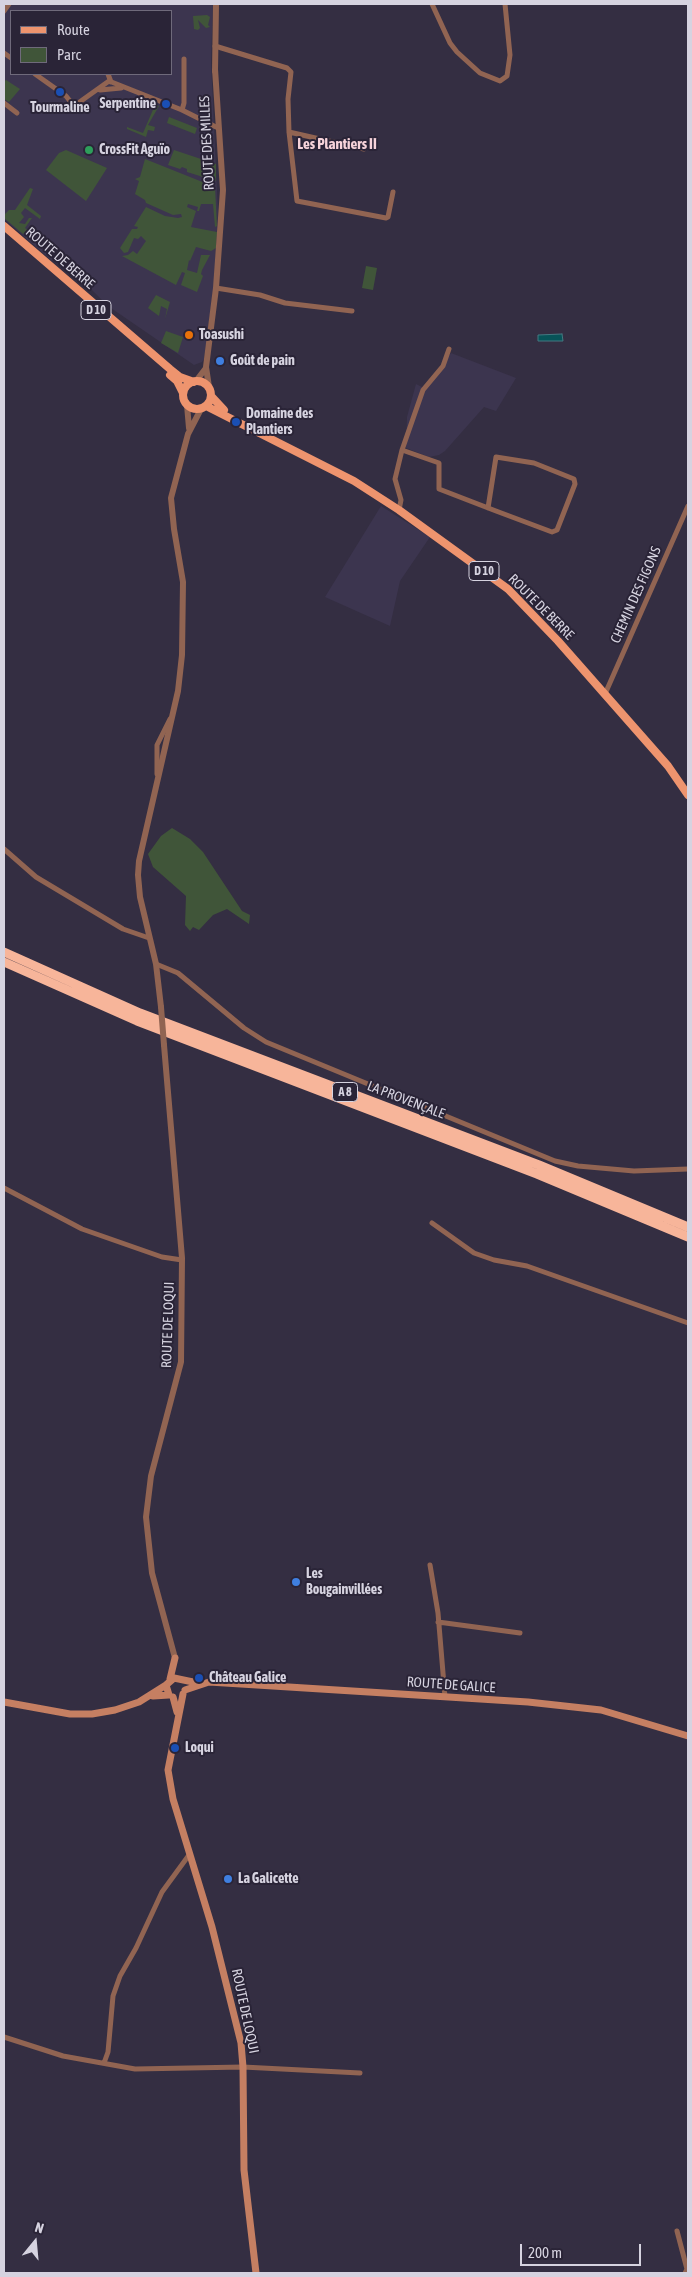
<!DOCTYPE html>
<html>
<head>
<meta charset="utf-8">
<style>
  body { margin:0 }
  #map { position:relative; width:692px; height:2277px; overflow:hidden; background:#342e42; font-family:"Asap Condensed",sans-serif }
  canvas { display:block }
  .frame { position:absolute; inset:0; border:5px solid #d6d3e0; pointer-events:none }
  .legend { position:absolute; left:10px; top:10px; width:162px; height:65px; box-sizing:border-box; background:#2a2437; border:1px solid #6f6a7b; margin:0; padding:6px 9px; list-style:none; font-size:15px; color:#d6d3e0 }
  .legend li { display:flex; align-items:center; gap:10px; height:25px }
  .legend b { width:25px; border:1px solid #6f6a7b }
  .north { position:absolute; left:10px; top:2217px; width:50px; height:50px; -webkit-text-stroke:4px #2a2437; paint-order:stroke; rotate:17deg; font-size:14px; font-weight:700; line-height:20px; text-align:center; color:#d6d3e0 }
  .north::after { content:''; display:block; margin:auto; width:18px; height:22px; background:#d6d3e0; clip-path:polygon(50% 0,100% 100%,50% 72%,0 100%) }
  .scale { position:absolute; left:520px; top:2244px; width:121px; height:22px; box-sizing:border-box; border:2px solid #d6d3e0; border-top:0; padding-left:6px; font-size:15px; line-height:18px; white-space:nowrap; color:#d6d3e0; -webkit-text-stroke:4px #2a2437; paint-order:stroke }
</style>
</head>
<body>
<div id="map">
<canvas width="692" height="2277"></canvas>
<div class="frame"></div>
<ul class="legend">
<li><b style="height:6px;background:#ee946e"></b>Route</li>
<li><b style="height:14px;background:#405539"></b>Parc</li>
</ul>
<div class="north">N</div>
<div class="scale">200 m</div>
</div>
<script>
const g = document.querySelector('canvas').getContext('2d');
g.lineJoin = 'round';
function fill(path, color) { g.fillStyle = color; g.fill(path, 'evenodd'); }
const toPath = rows => new Path2D(rows.map(r => 'M' + r).join(''));
function trace(path, color, width, dash) { g.strokeStyle = color; g.lineWidth = width; g.lineCap = dash ? 'butt' : 'round'; g.setLineDash(dash || []); g.stroke(path); }
function drawText(font, color, halo, rows, align = 'center') {
  g.font = font + ' "Asap Condensed",sans-serif'; g.lineWidth = 4; g.setLineDash([]); g.textBaseline = 'middle'; g.strokeStyle = halo; g.fillStyle = color; for (const [text, x, y, turn = 0] of rows) {
    g.save(); g.translate(x, y); g.rotate((+turn || 0) * Math.PI / 180); g.textAlign = isNaN(turn) ? turn : align; if (halo) g.strokeText(text, 0, 0); g.fillText(text, 0, 0); g.restore();
  }
}
fill(toPath([
  [4,4,213,4,211,62,218,212,214,285,204,359,202,362,194,365,108,306,73,271,50,259,4,219],
  [11,11,171,11,171,74,11,74],
  [451,353,516,378,496,411,484,407,445,451,439,455,429,457,406,448,407,417,416,384,426,389],
  [381,506,430,537,400,581,390,626,325,597]
]), '#3c354f');
fill(toPath([
  [207,15,210,17,208,25,210,27,206,28,198,20,200,28,198,30,194,29,193,16],
  [6,80,20,89,9,102,4,99,4,82],
  [155,105,159,106,148,125,155,127,154,131,148,130,146,137,127,129,127,127,143,133],
  [169,117,197,128,195,134,167,123],
  [66,150,107,168,86,201,46,170,59,153],
  [174,150,216,164,216,181,187,172,187,169,182,167,180,169,168,165],
  [145,159,215,187,217,226,215,227,213,204,201,204,199,211,197,211,198,207,188,204,187,207,196,211,191,227,217,232,216,248,211,251,196,247,190,261,189,260,187,270,197,273,201,255,210,255,202,270,201,274,203,276,197,292,181,285,185,273,182,272,176,285,122,256,128,255,133,251,137,254,146,241,141,236,138,239,134,238,128,252,124,253,120,248,132,229,137,229,138,227,134,226,146,207,165,216,178,218,182,217,181,214,173,215,146,203,145,200,135,194,139,181,135,179,140,177],
  [30,188,33,189,27,205,41,216,40,219,25,208,21,213,24,217,19,223,25,224,29,218,32,218,25,228,29,231,23,234,4,218,4,215,9,210,15,210],
  [366,266,377,268,373,290,362,288],
  [156,295,170,302,165,319,167,309,161,306,159,316,148,308],
  [166,331,183,337,178,353,161,343],
  [172,828,190,839,203,852,242,911,250,915,249,924,227,909,213,915,199,930,193,927,190,931,185,925,186,896,153,867,148,854,161,836]
]), '#405539');
const water = toPath([
  [562,334,563,341,538,341,538,335,562,334]
]);
fill(water, '#075358');
trace(water, '#457981', 1);
trace(toPath([
  [432,4,450,43,457,52,480,73,500,81,507,76,510,55,505,4],
  [4,11,9,4],
  [215,46,287,68,291,72,288,99,289,132,297,201,386,218,388,217,393,192],
  [4,53,11,58],
  [35,74,66,96,74,106,109,81,182,110,216,127],
  [108,74,111,82],
  [100,90,121,88],
  [4,103,17,113],
  [182,110,184,103,184,59],
  [289,132,364,149],
  [216,288,260,295,285,303,352,311],
  [402,450,439,463,439,489,496,511,552,532,557,530,575,484,574,479,534,463,496,457,488,508],
  [399,510,401,500,395,479,402,450,423,390,443,366,449,349],
  [605,694,688,506],
  [157,774,157,745,170,719],
  [4,849,36,877,123,929,149,938],
  [156,964,178,973,244,1028,266,1042,555,1161,578,1166,634,1171,688,1169],
  [4,1188,82,1229,162,1257,182,1260],
  [432,1223,474,1253,494,1260,527,1266,688,1323],
  [430,1565,438,1613,445,1697],
  [438,1622,520,1633],
  [4,2037,63,2056,135,2069,243,2067,360,2073],
  [104,2063,108,2052,113,1996,120,1976,136,1948,162,1892,189,1855],
  [677,2231,687,2269,685,2273]
]), '#916452', 5);
trace(toPath([
  [215,72,216,4],
  [196,381,206,368],
  [209,387,206,367,216,288,223,190,215,69],
  [187,405,189,428],
  [161,1007,156,964,140,897,138,875,139,861,178,691,182,655,183,582,174,529,171,498,188,434,201,409],
  [164,1045,182,1258,181,1362,151,1476,146,1517,152,1573,175,1658]
]), '#916452', 6);
trace(toPath([
  [170,1679,175,1658],
  [185,1690,209,1682,528,1702,601,1710,688,1736],
  [183,1694,168,1770,173,1799,212,1927,241,2043,243,2067,244,2170,256,2273],
  [153,1696,169,1695,166,1685,174,1678,193,1682,200,1681],
  [173,1697,177,1712],
  [4,1702,70,1714,92,1714,115,1710,139,1702,166,1685]
]), '#c57f62', 7);
trace(toPath([
  [4,226,170,369,180,377,194,382],
  [170,375,177,381,183,393],
  '183 395a14 14 0 1 1 28 0a14 14 0 1 1-28 0Z',
  [211,396,224,410],
  [206,406,354,481,399,510,508,589,558,641,668,766,688,795]
]), '#ee946e', 8);
trace(toPath([
  [4,952,140,1013,539,1165,688,1227],
  [4,962,137,1021,537,1174,688,1237]
]), '#f7b59a', 9);
trace(toPath([
  [161,1007,164,1045]
]), '#916452', 6);
for (const [x, y, r, color] of [
  [60,92,5,"#1a4fb4"],
  [166,104,5,"#1a4fb4"],
  [89,150,5,"#2e9e5b"],
  [189,335,5,"#e8710a"],
  [220,361,5,"#3f7fe0"],
  [236,422,5,"#1a4fb4"],
  [296,1582,5,"#3f7fe0"],
  [199,1678,5,"#1a4fb4"],
  [175,1748,5,"#1a4fb4"],
  [228,1879,5,"#3f7fe0"]
]) { const dot = new Path2D(); dot.arc(x, y, r, 0, 2 * Math.PI); g.fillStyle = color; g.fill(dot); trace(dot, '#2a2437', 2); }
for (const [x, y, w] of [
  [96,310,30],
  [484,571,30],
  [345,1092,25]
]) { const box = new Path2D(); box.roundRect(x - w / 2, y - 9.5, w, 19, 4); g.fillStyle = '#2a2437'; g.fill(box); trace(box, '#d6d3e0', 1); }
drawText('bold 12px', '#d6d3e0', null, [
  ["D 10",96,310],
  ["D 10",484,571],
  ["A 8",345,1092]
]);
drawText('bold 14px', '#d6d3e0', '#2a2437', [
  ["Serpentine",156,104,"right"],
  ["Tourmaline",60,108,"center"],
  ["CrossFit Aguïo",99,150],
  ["Toasushi",199,335],
  ["Goût de pain",230,361],
  ["Domaine des",246,414],
  ["Plantiers",246,430],
  ["Les",306,1574],
  ["Bougainvillées",306,1590],
  ["Château Galice",209,1678],
  ["Loqui",185,1748],
  ["La Galicette",238,1879]
], 'left');
drawText('14px', '#d6d3e0', '#2a2437', [
  ["ROUTE DES MILLES",207,143,-93],
  ["ROUTE DE BERRE",60,258,41],
  ["CHEMIN DES FIGONS",636,595,-66],
  ["ROUTE DE BERRE",541,607,45],
  ["LA PROVENÇALE",406,1100,21],
  ["ROUTE DE LOQUI",168,1325,-88],
  ["ROUTE DE GALICE",451,1685,4],
  ["ROUTE DE LOQUI",245,2011,78]
]);
drawText('bold 15px', '#f6d3da', '#2a2437', [
  ["Les Plantiers II",337,144]
]);
</script>
</body>
</html>
